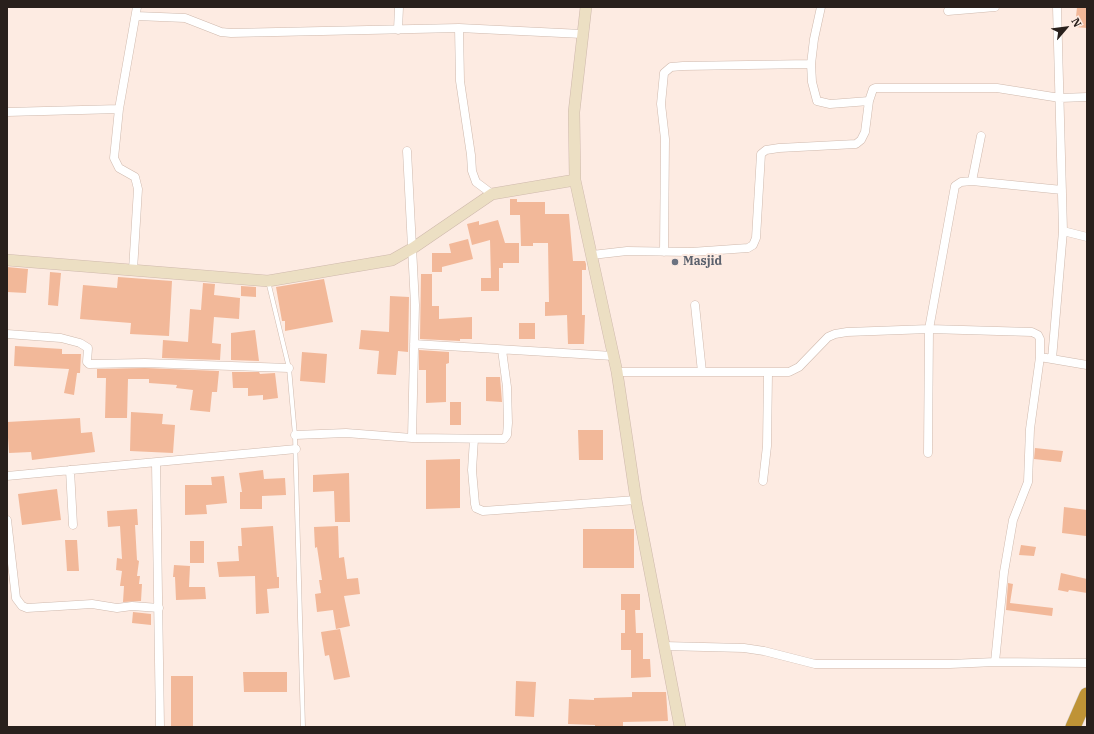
<!DOCTYPE html>
<html>
<head>
<meta charset="utf-8">
<style>
  body { margin:0 }
  #map { position:relative; width:1094px; height:734px; overflow:hidden; background:#fdebe2; font-family:"IBM Plex Serif",serif }
  canvas { display:block }
  .frame { position:absolute; inset:0; border:8px solid #29201c; pointer-events:none }
  .north { position:absolute; left:1046px; top:8px; width:40px; height:40px; -webkit-text-stroke:3px #fdebe2; paint-order:stroke; rotate:62deg; font-size:11px; font-weight:700; line-height:16px; text-align:center; color:#29201c }
  .north::after { content:''; display:block; margin:auto; width:14px; height:18px; background:#29201c; clip-path:polygon(50% 0,100% 100%,50% 72%,0 100%) }
</style>
</head>
<body>
<div id="map">
<canvas width="1094" height="734"></canvas>
<div class="frame"></div>
<div class="north">N</div>
</div>
<script>
const g = document.querySelector('canvas').getContext('2d');
g.lineJoin = 'round';
function fill(path, color) { g.fillStyle = color; g.fill(path, 'evenodd'); }
const toPath = rows => new Path2D(rows.map(r => 'M' + r).join(''));
function trace(path, color, width, dash) { g.strokeStyle = color; g.lineWidth = width; g.lineCap = dash ? 'butt' : 'round'; g.setLineDash(dash || []); g.stroke(path); }
function drawText(font, color, halo, rows, align = 'center') {
  g.font = font + ' "IBM Plex Serif",serif'; g.lineWidth = 4; g.setLineDash([]); g.textBaseline = 'middle'; g.strokeStyle = halo; g.fillStyle = color; for (const [text, x, y, turn = 0] of rows) {
    g.save(); g.translate(x, y); g.rotate((+turn || 0) * Math.PI / 180); g.textAlign = isNaN(turn) ? turn : align; if (halo) g.strokeText(text, 0, 0); g.fillText(text, 0, 0); g.restore();
  }
}
fill(toPath([
  [1077,7,1087,7,1087,28,1075,27],
  [510,199,517,199,517,202,545,202,545,214,569,214,573,261,585,261,586,264,586,270,582,270,582,315,585,315,584,344,568,344,567,315,545,316,545,302,549,302,548,243,533,243,533,246,521,246,520,215,510,215],
  [498,220,505,243,519,243,519,263,503,263,503,268,499,268,499,291,481,291,481,278,491,278,490,240,472,245,467,224,479,221,479,225],
  [468,239,473,259,442,267,442,272,432,272,432,253,451,253,449,244],
  [7,267,28,269,26,293,7,292],
  [50,272,61,273,58,306,48,305],
  [421,274,432,274,432,306,439,306,439,319,472,317,472,339,460,339,460,341,420,339],
  [118,277,172,281,169,336,130,334,131,323,80,319,83,285,117,288],
  [324,279,333,322,285,331,285,321,282,321,276,287],
  [203,283,215,284,214,295,240,298,239,319,214,317,212,343,221,344,220,360,162,358,163,340,188,342,190,309,201,310],
  [241,286,256,287,256,297,241,296],
  [390,296,409,297,408,352,398,351,396,375,377,374,379,351,359,349,361,330,389,332],
  [519,323,535,323,535,339,519,339],
  [255,330,259,361,231,360,231,333],
  [15,346,62,349,62,354,81,354,80,373,77,373,74,395,64,393,69,369,14,366],
  [419,350,449,352,449,363,446,364,446,402,426,403,426,370,419,370],
  [302,352,327,354,325,383,300,381],
  [145,368,219,371,217,392,212,392,210,412,190,410,193,390,176,388,177,385,149,383,149,379,128,379,127,418,105,418,106,378,97,378,97,369],
  [232,372,259,372,260,374,275,373,278,398,263,400,263,395,248,396,248,388,233,388],
  [486,377,500,377,502,402,486,401],
  [450,402,461,402,461,425,450,425],
  [131,412,163,414,162,424,175,425,173,453,130,451],
  [80,418,81,433,92,432,95,452,32,460,31,452,9,453,7,422],
  [578,430,603,430,603,460,579,460],
  [1035,448,1063,451,1061,462,1034,459],
  [460,459,460,508,426,509,426,460],
  [263,470,264,479,285,478,286,495,262,496,262,509,240,509,240,492,242,492,239,473],
  [349,473,350,522,335,522,334,491,313,492,313,475],
  [224,476,227,503,206,505,207,514,185,515,185,485,212,485,211,477],
  [57,489,61,520,22,525,18,494],
  [1064,507,1087,510,1086,536,1062,533],
  [137,509,138,525,135,525,137,560,139,561,137,576,140,576,139,584,142,584,141,601,123,602,124,586,120,586,122,571,116,570,117,558,122,559,120,526,108,527,107,511],
  [273,526,277,577,279,577,279,588,267,589,269,613,256,614,255,576,219,577,217,562,239,561,238,546,242,546,241,528],
  [338,526,339,558,344,557,347,579,358,578,360,594,344,596,350,626,336,629,333,610,317,612,315,594,321,593,319,580,322,580,317,547,315,548,314,527],
  [583,529,634,529,634,568,583,568],
  [65,540,77,540,79,571,67,571],
  [190,541,204,541,204,563,190,563],
  [1021,545,1036,547,1034,556,1019,555],
  [174,565,190,566,189,587,205,587,206,599,176,600,175,577,173,577],
  [1061,573,1087,579,1087,593,1069,590,1068,592,1058,590],
  [1008,583,1013,584,1010,603,1053,608,1052,616,1006,610],
  [621,594,640,594,640,610,635,610,636,633,643,633,643,659,650,659,651,677,631,678,631,650,621,650,621,633,625,633,625,610,621,610],
  [133,612,151,614,151,625,132,623],
  [340,629,350,677,334,680,329,655,325,656,321,632],
  [243,672,287,672,287,692,244,692],
  [171,676,193,676,193,727,171,727],
  [516,681,536,682,534,717,515,716],
  [632,692,666,692,668,721,623,722,623,727,595,727,595,725,568,724,569,699,594,700,594,698,632,697]
]), '#f2b899');
const lane = toPath([
  [268,281,289,368,295,435,303,727]
]);
const street = toPath([
  [821,7,814,39,811,64,812,82,817,101,830,104,869,101],
  [948,11,995,7],
  [136,16,185,18,221,32,231,33,459,28,582,34],
  [459,28,460,81,471,155,472,171,476,182,492,194],
  [398,30,399,7],
  [119,109,114,158,119,168,135,177,138,189,133,270],
  [7,112,119,109,137,7],
  [972,181,981,136],
  [1063,231,1087,237],
  [664,252,665,139,661,104,664,73,671,67,683,66,811,64],
  [592,255,627,251,691,252,748,248,753,245,756,238,761,154,766,150,779,148,856,144,861,140,865,132,869,101,873,89,875,88,997,88,1060,98,1087,97],
  [695,305,702,372],
  [7,334,61,338,80,343,88,348,87,362,89,364,145,363,289,368],
  [414,344,613,356],
  [1052,359,1063,231,1057,7],
  [617,372,789,372,799,367,828,337,835,334,847,332,929,329,1032,332,1038,335,1040,339,1040,357,1087,365],
  [295,435,346,433,412,438,415,305,407,151],
  [412,438,504,439,507,435,508,423,507,387,502,350],
  [474,439,472,470,475,504,476,508,483,511,636,500],
  [928,453,929,329,955,186,961,182,972,181,1062,190],
  [156,463,160,727],
  [70,470,73,525],
  [7,476,296,449],
  [763,481,767,446,768,373],
  [7,520,16,598,22,606,27,608,92,604,117,608,132,606,159,608],
  [664,646,744,648,764,651,815,664,950,664,995,662,1087,663],
  [995,662,1004,572,1013,520,1028,482,1030,429,1040,357]
]);
const secondary = toPath([
  [586,7,574,112,575,180,617,372,636,500,680,727],
  [7,260,268,281,392,260,413,248,492,194,575,180]
]);
const highway = toPath([
  [1073,727,1087,695]
]);
trace(lane, '#cfb9ad', 5);
trace(street, '#cfb9ad', 9);
trace(secondary, '#cfb9ad', 12);
trace(highway, '#d4d2d2', 16);
trace(lane, '#fff', 4);
trace(street, '#fff', 8);
trace(secondary, '#ecdfc3', 11);
trace(highway, '#bf9336', 15);
for (const [x, y, r, color] of [
  [675,262,4,"#6b7280"]
]) { const dot = new Path2D(); dot.arc(x, y, r, 0, 2 * Math.PI); g.fillStyle = color; g.fill(dot); trace(dot, '#fdebe2', 1.5); }
drawText('bold 12px', '#5b616d', '#fdebe2', [
  ["Masjid",683,262]
], 'left');
</script>
</body>
</html>
